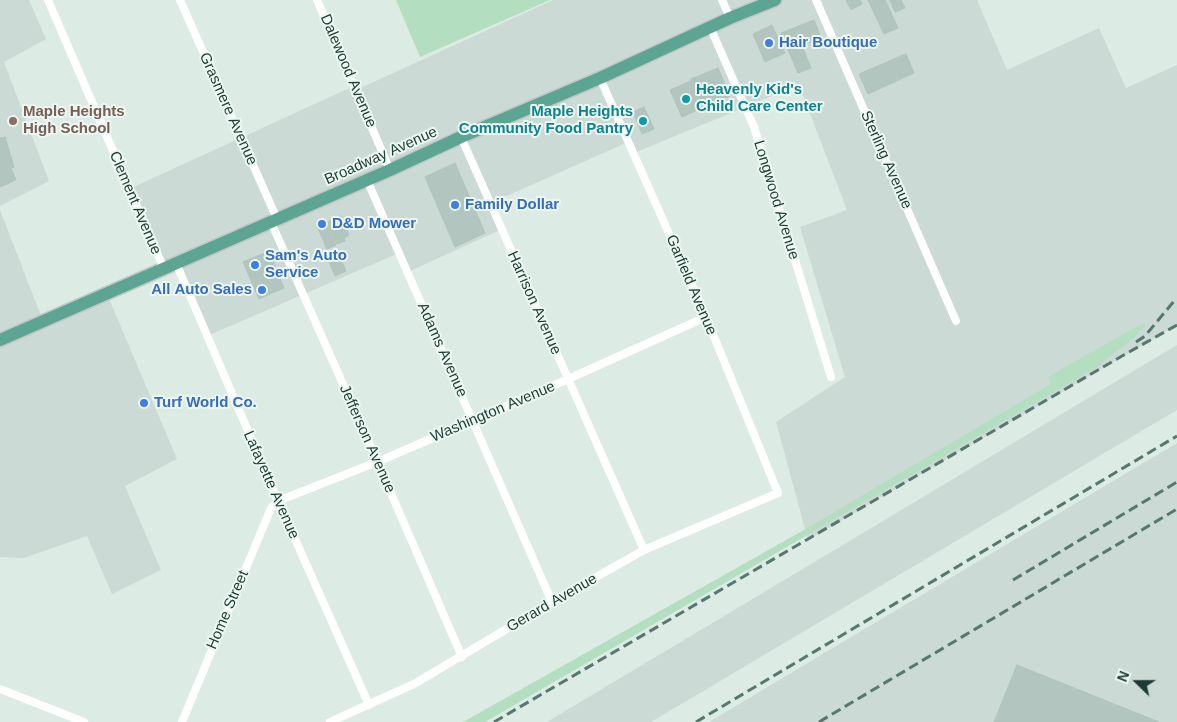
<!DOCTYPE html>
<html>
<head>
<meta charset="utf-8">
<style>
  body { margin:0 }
  #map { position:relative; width:1177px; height:722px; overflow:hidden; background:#ddebe5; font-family:Arial,sans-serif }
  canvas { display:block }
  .north { position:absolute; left:1112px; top:657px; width:50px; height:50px; -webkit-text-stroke:4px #edf7f2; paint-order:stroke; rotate:292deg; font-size:14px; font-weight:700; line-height:20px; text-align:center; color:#1d3b34 }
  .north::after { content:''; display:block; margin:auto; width:18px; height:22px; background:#1d3b34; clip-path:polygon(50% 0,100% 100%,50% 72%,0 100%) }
</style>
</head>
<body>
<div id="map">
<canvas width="1177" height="722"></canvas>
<div class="north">N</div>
</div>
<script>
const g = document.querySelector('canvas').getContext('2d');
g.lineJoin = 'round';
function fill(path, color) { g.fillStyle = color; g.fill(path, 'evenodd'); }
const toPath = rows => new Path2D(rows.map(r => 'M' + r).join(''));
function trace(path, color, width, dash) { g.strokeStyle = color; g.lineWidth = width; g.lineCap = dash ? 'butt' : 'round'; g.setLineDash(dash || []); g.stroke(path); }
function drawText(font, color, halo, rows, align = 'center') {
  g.font = font + ' Arial,sans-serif'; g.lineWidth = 4; g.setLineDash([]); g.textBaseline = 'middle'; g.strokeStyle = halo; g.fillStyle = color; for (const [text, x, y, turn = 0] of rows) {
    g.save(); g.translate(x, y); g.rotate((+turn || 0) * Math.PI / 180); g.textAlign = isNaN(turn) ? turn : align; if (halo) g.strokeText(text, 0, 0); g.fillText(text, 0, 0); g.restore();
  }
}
fill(toPath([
  [0,0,29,0,46,39,4,62,49,181,0,206],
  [553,0,977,0,1007,70,1099,28,1126,88,1177,65,1177,325,808,540,776,422,845,377,800,227,847,210,799,85,634,153,628,142,491,203,502,229,408,272,399,253,207,336,176,264,164,269,129,189,354,86,356,90],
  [0,210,43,321,107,294,177,459,125,486,161,570,112,594,87,536,24,558,0,557],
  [1177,345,1177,410,651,722,547,722],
  [1177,443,1177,722,709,722,826,652]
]), '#cbdad4');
fill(toPath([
  [396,0,550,0,420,57],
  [1143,323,1146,326,1132,339,1097,367,485,722,463,722,804,530,1051,384,1048,377]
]), '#b3dec0');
const building = toPath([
  [846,0,860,0,862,4,851,10,846,0],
  [868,0,885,0,898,28,884,34,868,0],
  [890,0,901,0,905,8,895,12,890,0],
  [814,20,821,38,802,46,811,68,798,73,781,33,814,20],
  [772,25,785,53,765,62,753,34,772,25],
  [906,54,914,73,868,94,859,74,906,54],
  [718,68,730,96,703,107,691,79,718,68],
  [691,81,702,108,682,117,670,90,691,81],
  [644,107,654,129,642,134,633,112,644,107],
  [5,137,14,167,11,168,16,180,0,187,0,138,5,137],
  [455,163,485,233,455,247,425,177,455,163],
  [341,216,349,235,344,238,345,241,337,244,327,222,341,216],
  [325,220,336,245,327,249,316,224,325,220],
  [269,251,284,288,259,299,243,262,269,251],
  [340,257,346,271,335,276,329,262,340,257],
  [1017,665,1159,722,994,722,1017,665]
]);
fill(building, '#b2c5be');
trace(building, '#afc5bc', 1);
const primary = toPath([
  [0,340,390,170,461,137,600,78,730,18,775,0]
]);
trace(primary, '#c0c8c6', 15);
trace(toPath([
  [48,0,164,269],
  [180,0,277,219],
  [317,0,390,170],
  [722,0,730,18],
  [816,0,956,321],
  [710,27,754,127,831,377],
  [461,137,644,550],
  [367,180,552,602],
  [271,222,374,454,462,657],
  [176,263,278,501,369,705],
  [0,689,84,722],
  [182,722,271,508,278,501,382,460,557,384,706,317],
  [330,722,414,684,552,602,644,550,778,493,706,317,600,78]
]), '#fff', 8);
trace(primary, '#5da593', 12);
trace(toPath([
  [1136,342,1145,336,1175,300],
  [1013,580,1177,482],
  [494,722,1122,356,1177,325],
  [696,722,1177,436],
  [819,722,1177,509]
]), '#57776f', 3, [10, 5]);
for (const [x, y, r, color] of [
  [769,43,5,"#3f7fe0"],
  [686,99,5,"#0f9aa8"],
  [13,121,5,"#8d6e63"],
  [643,121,5,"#0f9aa8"],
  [455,205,5,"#3f7fe0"],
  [322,224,5,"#3f7fe0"],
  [255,265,5,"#3f7fe0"],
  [262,290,5,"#3f7fe0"],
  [144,403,5,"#3f7fe0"]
]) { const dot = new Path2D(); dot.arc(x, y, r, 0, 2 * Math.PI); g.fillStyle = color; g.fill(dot); trace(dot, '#edf7f2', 2); }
drawText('bold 15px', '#366cbe', '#edf7f2', [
  ["Hair Boutique",779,43],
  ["Family Dollar",465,205],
  ["D&D Mower",332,224],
  ["Sam's Auto",265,256],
  ["Service",265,273],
  ["All Auto Sales",252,290,"right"],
  ["Turf World Co.",154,403]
], 'left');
drawText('15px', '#1d3b34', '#edf7f2', [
  ["Dalewood Avenue",348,71,67],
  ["Grasmere Avenue",228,109,66],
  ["Broadway Avenue",381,156,-24],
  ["Sterling Avenue",886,160,66],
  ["Longwood Avenue",776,200,73],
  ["Clement Avenue",135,203,67],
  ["Garfield Avenue",691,285,67],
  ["Harrison Avenue",534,303,66],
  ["Adams Avenue",442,350,66],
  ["Washington Avenue",493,412,-23],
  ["Jefferson Avenue",367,439,66],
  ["Lafayette Avenue",271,485,66],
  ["Gerard Avenue",552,603,-30],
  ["Home Street",228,610,-67]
]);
drawText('bold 15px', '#0d838f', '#edf7f2', [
  ["Heavenly Kid's",696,90],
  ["Child Care Center",696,107],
  ["Maple Heights",633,112,"right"],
  ["Community Food Pantry",633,129,"right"]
], 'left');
drawText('bold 15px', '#785e54', '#edf7f2', [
  ["Maple Heights",23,112],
  ["High School",23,129]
], 'left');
</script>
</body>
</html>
